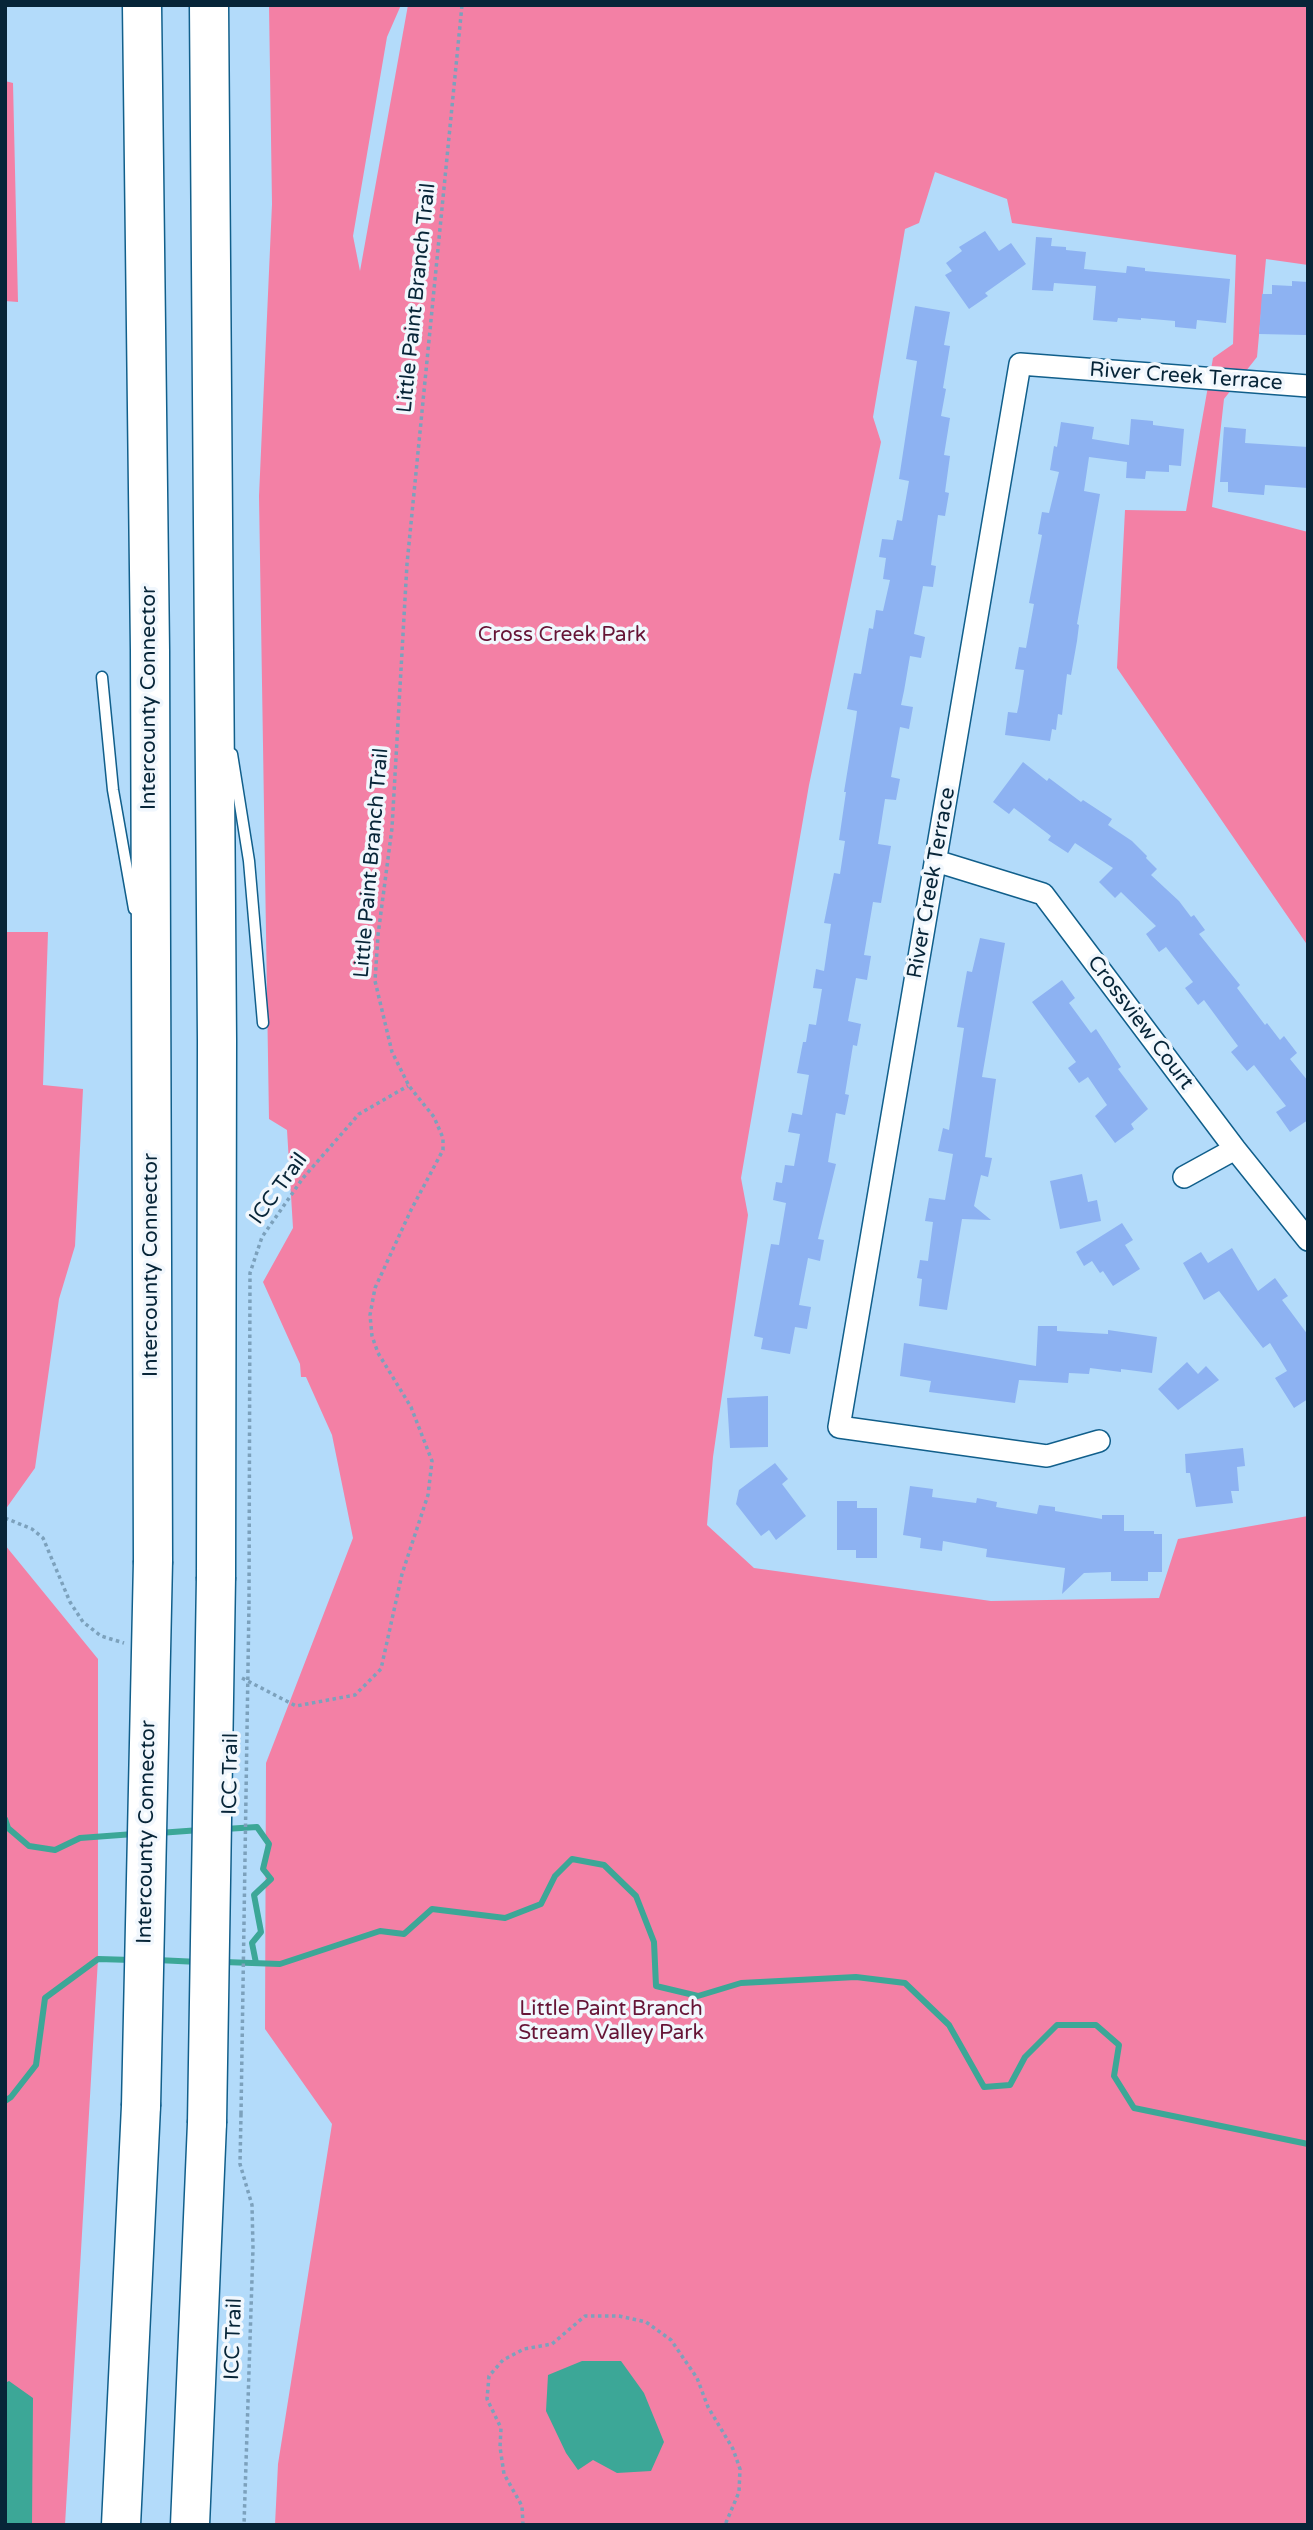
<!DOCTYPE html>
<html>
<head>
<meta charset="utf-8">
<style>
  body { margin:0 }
  #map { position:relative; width:1313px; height:2530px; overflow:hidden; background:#b3dbfa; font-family:"Varela Round",sans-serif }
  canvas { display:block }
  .frame { position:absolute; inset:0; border:7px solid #072538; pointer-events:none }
</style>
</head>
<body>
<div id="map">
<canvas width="1313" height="2530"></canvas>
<div class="frame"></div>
</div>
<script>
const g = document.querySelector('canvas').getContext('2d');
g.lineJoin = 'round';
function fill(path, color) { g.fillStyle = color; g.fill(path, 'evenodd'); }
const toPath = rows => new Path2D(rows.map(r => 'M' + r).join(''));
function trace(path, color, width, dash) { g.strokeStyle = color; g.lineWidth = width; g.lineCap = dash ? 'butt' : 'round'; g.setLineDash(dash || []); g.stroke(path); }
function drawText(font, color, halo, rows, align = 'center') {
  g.font = font + ' "Varela Round",sans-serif'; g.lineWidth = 7; g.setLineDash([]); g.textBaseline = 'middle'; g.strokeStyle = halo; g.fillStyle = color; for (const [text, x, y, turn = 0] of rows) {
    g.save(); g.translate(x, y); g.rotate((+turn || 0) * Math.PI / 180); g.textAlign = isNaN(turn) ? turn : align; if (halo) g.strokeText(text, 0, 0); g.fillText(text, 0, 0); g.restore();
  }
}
fill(toPath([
  [269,5,401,5,387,37,353,236,360,271,408,5,1308,5,1308,265,1266,259,1257,357,1224,399,1212,507,1308,532,1308,946,1117,668,1125,510,1186,511,1213,358,1233,344,1236,255,1012,223,1007,199,935,172,919,223,905,229,873,417,881,442,809,785,741,1178,748,1215,713,1457,707,1525,754,1568,991,1601,1159,1598,1178,1539,1308,1516,1308,2525,275,2525,278,2464,332,2124,265,2029,266,1763,353,1538,332,1435,306,1377,301,1377,300,1364,263,1282,293,1228,287,1130,269,1119,259,496,272,204],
  [5,81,13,83,18,302,5,301],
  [5,932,48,932,43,1085,83,1089,75,1246,59,1299,35,1468,5,1510],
  [5,1545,98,1659,98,1959,65,2525,5,2525]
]), '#f380a5');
fill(toPath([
  [582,2361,621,2361,644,2393,664,2442,651,2471,617,2473,593,2460,578,2470,566,2453,546,2411,548,2375],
  [9,2381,33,2398,32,2525,5,2525,5,2383]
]), '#3ca797');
trace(toPath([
  [5,1819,8,1828,29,1846,55,1850,80,1838,134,1834],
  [225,1829,257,1827,269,1844,263,1869,271,1879,254,1895,261,1932,252,1943,256,1963],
  [159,1833,200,1830],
  [157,1960,199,1962],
  [224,1962,280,1964,380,1931,404,1934,432,1909,505,1918,541,1904,555,1876,572,1859,604,1865,636,1896,654,1942,656,1986,698,1996,741,1983,856,1977,905,1983,949,2025,984,2087,1010,2085,1025,2057,1057,2025,1096,2025,1119,2045,1114,2076,1134,2108,1308,2144],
  [5,2101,11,2097,36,2065,45,1998,98,1959,132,1960]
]), '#3ca797', 6);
fill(toPath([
  [985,231,999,251,1011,243,1026,264,985,293,988,296,969,309,945,275,952,271,946,263,962,251,959,247],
  [1036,237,1052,238,1051,246,1066,247,1066,250,1086,252,1084,269,1126,273,1127,266,1145,268,1145,271,1230,279,1226,323,1197,320,1196,329,1175,327,1175,321,1141,318,1141,320,1118,318,1117,322,1093,320,1096,286,1054,283,1053,291,1032,290],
  [1292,281,1308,282,1306,335,1259,334,1262,294,1272,294,1272,285,1292,286],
  [915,306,950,312,944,345,950,346,943,388,946,389,941,416,950,418,944,455,950,456,945,492,949,493,945,516,938,515,931,565,936,566,933,587,923,586,914,634,925,637,921,658,910,656,904,691,901,705,913,707,909,729,900,727,891,777,900,779,896,800,885,799,878,844,891,846,881,903,873,902,864,955,871,956,867,980,856,978,848,1021,861,1024,857,1046,853,1045,845,1094,849,1095,845,1115,836,1113,828,1162,836,1164,818,1239,824,1240,820,1261,808,1258,799,1305,811,1307,807,1329,795,1327,790,1354,761,1349,763,1338,754,1336,771,1244,779,1245,786,1203,773,1200,776,1182,782,1183,785,1165,794,1166,800,1134,788,1132,792,1113,802,1115,809,1075,797,1073,803,1042,806,1042,809,1024,816,1025,822,989,813,988,816,969,824,971,831,924,824,923,834,873,840,874,845,841,839,840,846,792,844,792,856,719,857,711,847,709,854,673,861,674,869,628,873,629,876,610,883,611,890,580,883,579,886,558,879,557,882,539,893,540,897,520,902,521,909,481,899,479,917,361,906,359],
  [1131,419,1153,421,1153,425,1184,429,1181,466,1169,465,1169,472,1146,471,1145,479,1126,478,1127,462,1089,457,1084,491,1100,494,1077,624,1079,625,1077,641,1071,675,1067,674,1062,715,1058,714,1056,730,1052,729,1050,741,1005,735,1008,712,1017,713,1019,704,1024,670,1015,669,1019,647,1026,648,1034,604,1029,603,1042,535,1038,534,1042,512,1049,513,1059,472,1050,470,1054,446,1057,447,1061,422,1094,427,1092,439,1129,445],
  [1224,427,1246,429,1245,443,1308,447,1308,488,1265,485,1264,495,1228,492,1228,482,1220,482],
  [1023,762,1047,781,1049,778,1081,802,1083,800,1112,819,1108,825,1132,841,1147,856,1146,858,1157,869,1151,875,1179,901,1191,917,1194,915,1205,930,1199,934,1240,985,1237,988,1265,1025,1267,1023,1280,1040,1284,1036,1297,1053,1290,1059,1308,1081,1308,1120,1290,1132,1276,1112,1286,1106,1254,1065,1247,1071,1231,1052,1238,1046,1204,1000,1198,1005,1185,988,1193,982,1166,947,1159,952,1146,934,1156,926,1121,892,1115,898,1099,882,1113,868,1075,843,1068,853,1048,840,1051,836,1014,808,1009,814,993,802],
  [980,938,1005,943,982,1077,996,1079,985,1157,992,1158,988,1177,981,1175,974,1206,991,1220,962,1219,947,1310,919,1306,922,1279,917,1278,920,1260,928,1261,933,1222,925,1221,929,1198,945,1200,953,1154,938,1151,943,1128,949,1130,964,1028,957,1027,967,971,972,972],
  [1062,980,1075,998,1069,1003,1091,1033,1096,1029,1121,1067,1118,1069,1148,1109,1131,1124,1134,1129,1115,1143,1095,1116,1107,1105,1088,1077,1079,1083,1068,1068,1076,1062,1032,1002],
  [1082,1174,1088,1202,1097,1200,1101,1221,1060,1229,1050,1181],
  [1122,1223,1133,1240,1125,1245,1140,1269,1113,1286,1103,1271,1100,1273,1092,1261,1084,1266,1076,1252],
  [1232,1248,1258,1291,1275,1278,1288,1296,1282,1300,1308,1335,1308,1399,1294,1408,1275,1378,1287,1371,1270,1343,1263,1348,1219,1291,1204,1300,1183,1263,1201,1252,1208,1263],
  [1038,1326,1057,1326,1057,1331,1108,1334,1108,1330,1157,1337,1152,1373,1121,1369,1121,1372,1090,1368,1089,1374,1069,1373,1068,1383,1019,1380,1015,1403,929,1392,931,1381,900,1376,904,1343,1036,1366],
  [1187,1362,1198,1374,1206,1366,1219,1380,1178,1410,1158,1389],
  [768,1396,768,1447,730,1448,727,1398],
  [1243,1448,1245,1466,1237,1467,1239,1491,1231,1491,1233,1503,1196,1507,1190,1473,1186,1473,1185,1454],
  [775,1463,788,1479,782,1484,806,1516,776,1540,769,1530,761,1536,736,1504,739,1490],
  [910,1486,933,1489,932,1497,976,1503,977,1498,997,1502,996,1507,1037,1514,1039,1505,1055,1507,1055,1511,1102,1519,1102,1515,1124,1515,1124,1531,1154,1531,1154,1534,1162,1534,1162,1572,1148,1572,1148,1581,1111,1581,1111,1572,1084,1573,1062,1594,1065,1568,986,1557,987,1549,943,1541,942,1551,920,1548,921,1538,903,1535],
  [837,1501,857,1501,857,1508,877,1508,877,1558,856,1558,856,1550,837,1550]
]), '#8db2f2');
const lane = toPath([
  [102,677,113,790,134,909],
  [232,754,249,861,263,1023]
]);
const street = toPath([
  [936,861,1043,894,1235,1149,1308,1240],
  [1184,1177,1235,1149],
  [1099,1441,1047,1456,839,1427,1020,364,1308,386]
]);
const highway = toPath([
  [142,5,150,650,153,1561],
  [209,5,217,1041,216,1577],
  [121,2525,141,2106],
  [190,2525,207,2123]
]);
trace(lane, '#115f8b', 13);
trace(street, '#115f8b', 24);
trace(highway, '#115f8b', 41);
trace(toPath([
  [5,1518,32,1529,43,1538,70,1602,83,1622,101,1636,124,1643],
  [249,1604,250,1273,262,1237,303,1178,359,1114,408,1086],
  [242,1678,296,1706,355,1695,381,1669,402,1574,428,1495,432,1461,411,1407,378,1353,372,1336,370,1315,375,1288,411,1210,443,1150,443,1138,434,1117,409,1086,392,1052,375,981,378,935,392,828,407,564,462,5],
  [241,2114,240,2164,252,2205,253,2248,244,2525],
  [523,2525,522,2506,504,2474,500,2447,501,2428,487,2399,489,2376,503,2360,524,2349,552,2344,585,2316,619,2316,646,2322,671,2340,697,2378,708,2407,733,2449,740,2469,739,2492,725,2525]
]), '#7ca1bc', 3.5, [3.5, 3.5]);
trace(lane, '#fff', 10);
trace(street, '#fff', 21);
trace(highway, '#fff', 38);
const highwayBridge = toPath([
  [141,2106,153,1561],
  [207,2123,216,1577]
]);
trace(highwayBridge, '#115f8b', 41, []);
trace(toPath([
  [241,2114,249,1604]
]), '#7ca1bc', 3.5, [3.5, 3.5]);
trace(highwayBridge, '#fff', 38);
drawText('21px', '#072538', '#f1f7fd', [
  ["Little Paint Branch Trail",417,298,-84],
  ["River Creek Terrace",1186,377,4],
  ["Intercounty Connector",149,698,-90],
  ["Little Paint Branch Trail",372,863,-85],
  ["River Creek Terrace",932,883,-80],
  ["Crossview Court",1140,1023,53],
  ["ICC Trail",279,1189,-54],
  ["Intercounty Connector",151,1265,-90],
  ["ICC Trail",231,1774,-89],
  ["Intercounty Connector",147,1832,-89],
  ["ICC Trail",234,2339,-88]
]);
drawText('21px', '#661436', '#f1f7fd', [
  ["Cross Creek Park",562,635],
  ["Little Paint Branch",611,2009],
  ["Stream Valley Park",611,2033]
]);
</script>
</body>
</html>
